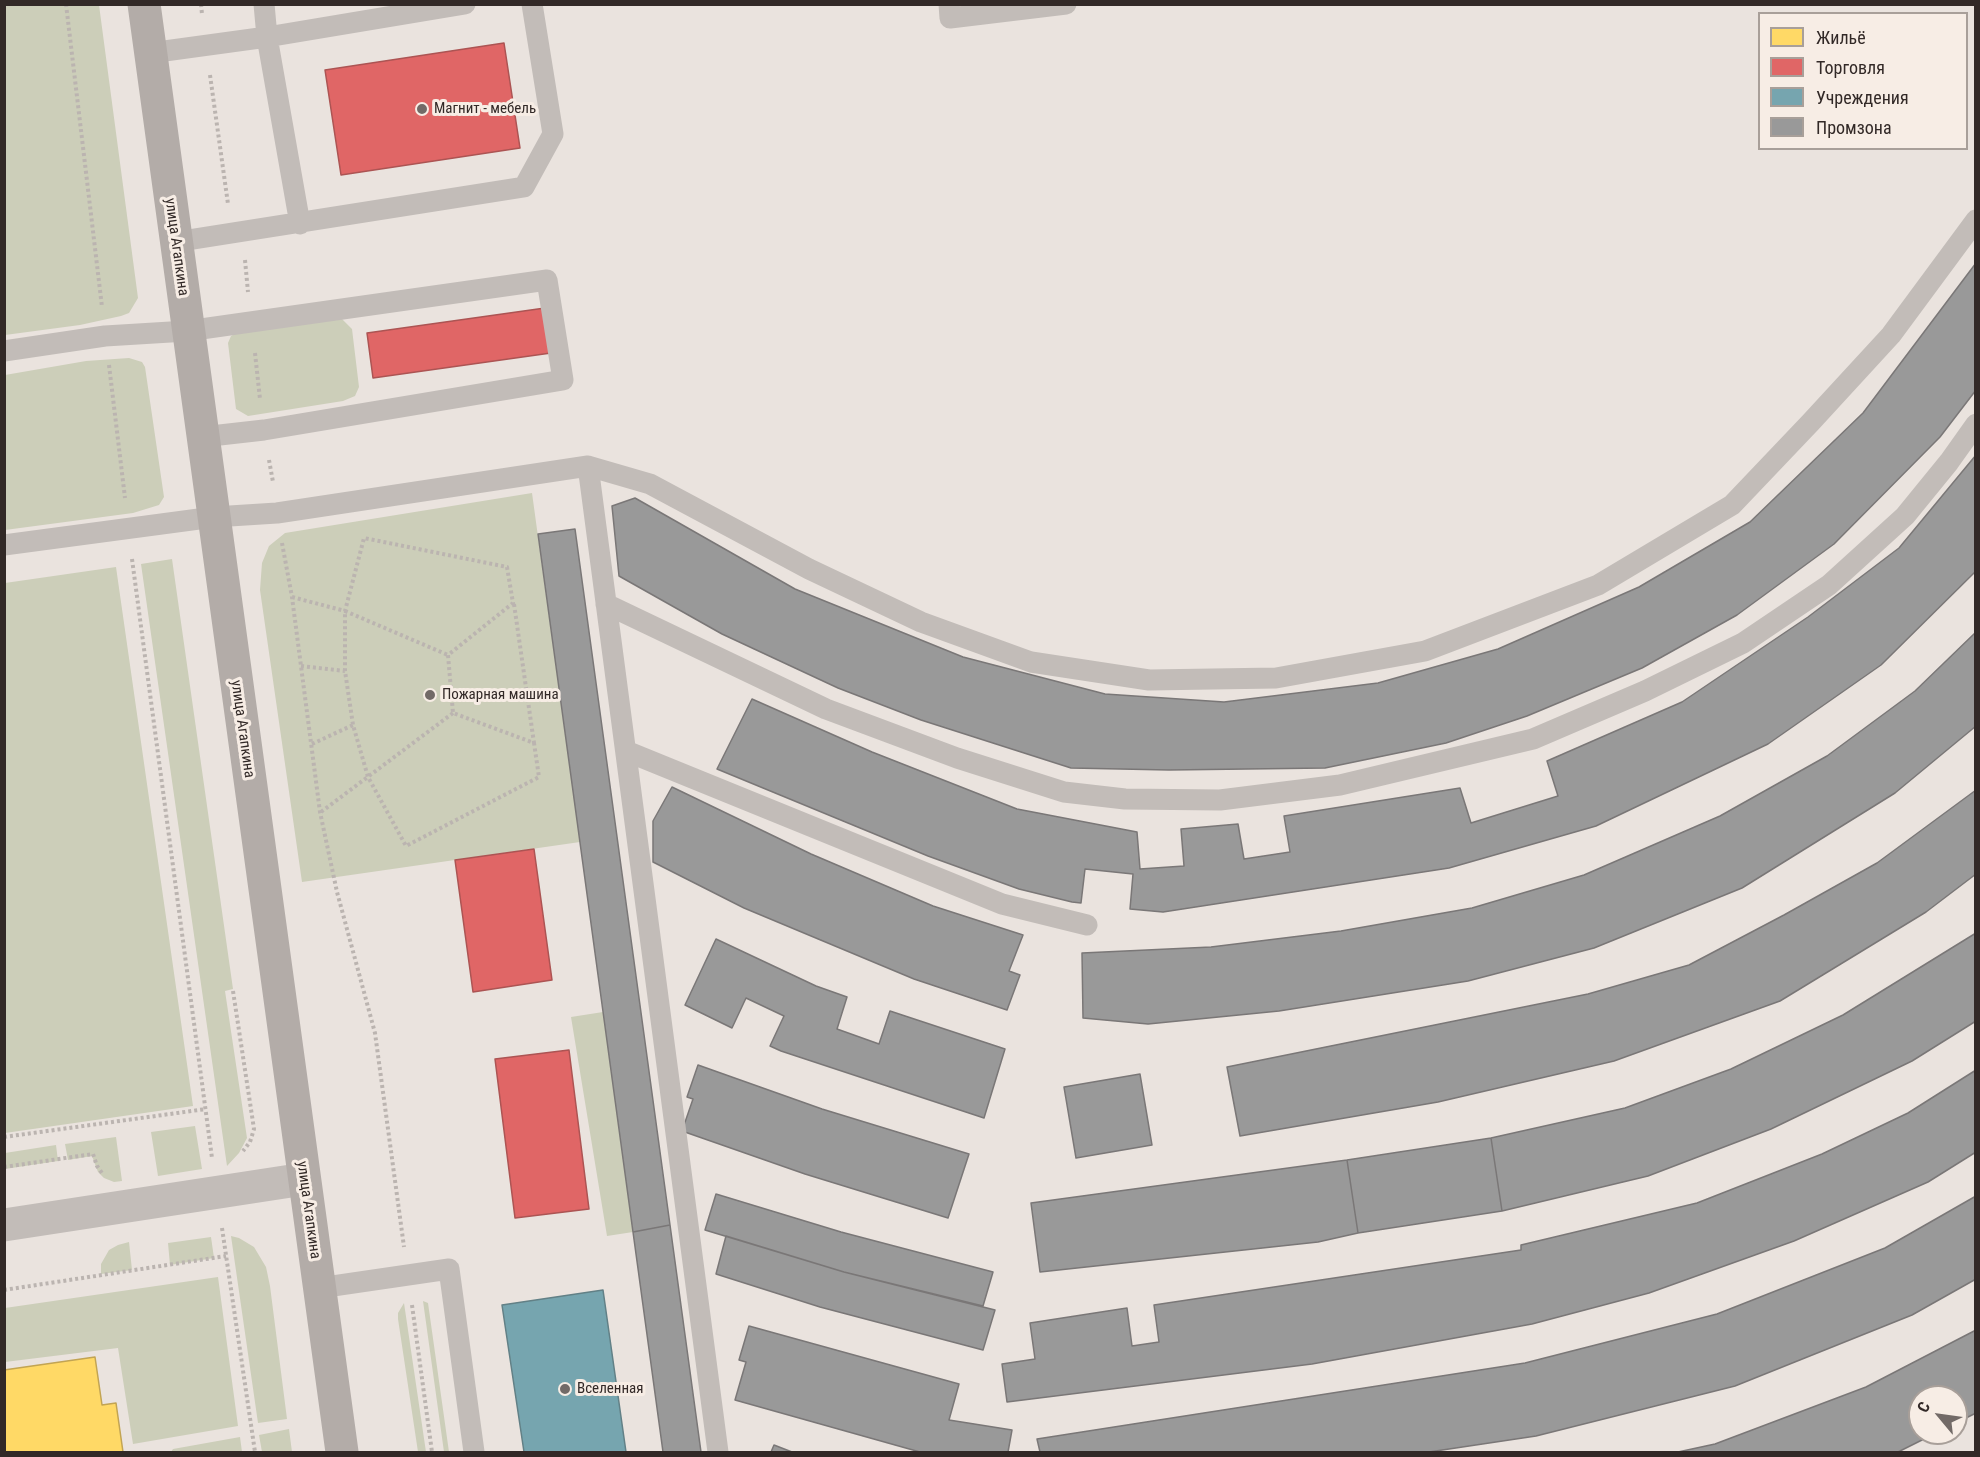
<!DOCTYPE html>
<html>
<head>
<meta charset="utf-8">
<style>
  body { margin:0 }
  #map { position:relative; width:1980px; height:1457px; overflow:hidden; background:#eae3de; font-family:"Roboto Condensed",sans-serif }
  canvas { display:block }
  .frame { position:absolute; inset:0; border:6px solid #322927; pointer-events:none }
  .legend { position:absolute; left:1758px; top:12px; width:210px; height:138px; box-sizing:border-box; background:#f7ede5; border:2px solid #a89f99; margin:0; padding:8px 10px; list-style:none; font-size:18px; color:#322927 }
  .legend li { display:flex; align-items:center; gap:12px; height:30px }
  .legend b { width:30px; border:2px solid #a89f99 }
  .north { position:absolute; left:1908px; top:1385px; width:60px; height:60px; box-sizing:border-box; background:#f7ede5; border:2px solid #a89f99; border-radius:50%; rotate:299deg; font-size:16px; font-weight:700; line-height:24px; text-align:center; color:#322927 }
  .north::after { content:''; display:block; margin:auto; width:21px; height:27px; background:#726a67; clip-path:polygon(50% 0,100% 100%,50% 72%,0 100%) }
</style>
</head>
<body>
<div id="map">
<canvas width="1980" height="1457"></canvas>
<div class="frame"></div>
<ul class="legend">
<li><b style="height:16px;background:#ffd966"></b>Жильё</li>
<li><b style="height:16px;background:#e06666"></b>Торговля</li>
<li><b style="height:16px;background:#76a5af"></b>Учреждения</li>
<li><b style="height:16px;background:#999"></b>Промзона</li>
</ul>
<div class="north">С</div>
</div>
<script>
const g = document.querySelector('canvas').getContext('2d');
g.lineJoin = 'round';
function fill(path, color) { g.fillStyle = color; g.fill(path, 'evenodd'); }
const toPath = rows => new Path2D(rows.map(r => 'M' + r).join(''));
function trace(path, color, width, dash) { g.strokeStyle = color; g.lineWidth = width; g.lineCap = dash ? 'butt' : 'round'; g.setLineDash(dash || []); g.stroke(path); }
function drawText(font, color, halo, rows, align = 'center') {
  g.font = font + ' "Roboto Condensed",sans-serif'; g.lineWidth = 6; g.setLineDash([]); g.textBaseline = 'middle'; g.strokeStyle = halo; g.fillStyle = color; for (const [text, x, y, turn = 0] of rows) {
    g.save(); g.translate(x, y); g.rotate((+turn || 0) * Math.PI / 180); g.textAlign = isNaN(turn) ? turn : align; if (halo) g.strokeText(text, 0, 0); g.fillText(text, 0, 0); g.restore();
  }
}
fill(toPath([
  [4,5,99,5,138,298,129,313,121,316,80,325,5,335],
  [342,319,352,329,359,387,355,396,343,401,248,416,236,409,228,343,231,336,237,333],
  [129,358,142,362,145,367,164,497,159,505,133,513,5,530,5,375,86,361],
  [532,493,580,842,302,882,260,590,262,563,269,546,285,533],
  [172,559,233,989,225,991,247,1138,239,1153,227,1166,141,564],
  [116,567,193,1106,5,1133,5,583],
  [603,1012,633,1232,607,1236,571,1017],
  [195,1126,202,1169,158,1176,151,1132],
  [116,1137,122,1181,114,1182,104,1178,98,1172,92,1156,68,1160,65,1144],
  [56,1145,58,1161,5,1169,5,1153],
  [231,1236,239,1238,254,1247,266,1267,270,1286,287,1419,258,1423],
  [211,1237,214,1258,170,1265,168,1243],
  [129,1242,132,1270,101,1274,101,1264,109,1250,118,1245],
  [218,1277,238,1426,133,1444,118,1348,5,1362,5,1308],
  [423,1301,428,1303,449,1452,444,1452],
  [404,1303,426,1452,418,1452,398,1319,398,1313],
  [289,1429,292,1452,262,1452,259,1435],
  [240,1437,242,1452,171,1452,173,1449]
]), '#ccceb9');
const homes = toPath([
  [95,1357,102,1405,116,1403,123,1452,4,1452,4,1370,95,1357]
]);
fill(homes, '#ffd966');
trace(homes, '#c2a453', 1.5);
const shops = toPath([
  [504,43,520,148,341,175,325,70,504,43],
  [545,308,551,353,373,378,367,333,545,308],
  [534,849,552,980,473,992,455,860,534,849],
  [569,1050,589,1209,515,1218,495,1059,569,1050]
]);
fill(shops, '#e06666');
trace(shops, '#ac5453', 1.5);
const public = toPath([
  [603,1290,626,1452,524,1452,502,1305,603,1290]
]);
fill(public, '#76a5af');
trace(public, '#628086', 1.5);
const industry = toPath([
  [1976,263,1976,390,1940,437,1834,544,1737,615,1642,668,1527,716,1446,743,1325,768,1169,770,1071,768,921,720,838,688,722,634,619,576,612,506,635,498,795,589,963,657,1105,694,1224,702,1378,683,1498,649,1639,587,1750,522,1863,413,1976,263],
  [1976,455,1976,571,1881,665,1768,744,1596,826,1449,868,1163,912,1130,909,1133,874,1085,869,1081,903,1072,902,1019,889,928,856,717,769,752,699,872,752,1017,809,1137,832,1140,869,1184,866,1181,829,1238,824,1244,859,1290,852,1284,816,1460,788,1471,823,1558,796,1547,761,1682,702,1808,617,1899,548,1976,455],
  [575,529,670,1225,633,1232,538,534,575,529],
  [1976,632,1976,726,1895,793,1742,888,1594,948,1468,981,1279,1011,1148,1024,1083,1018,1082,953,1211,947,1341,931,1472,908,1584,875,1720,816,1827,756,1915,691,1976,632],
  [672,787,811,854,933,906,1023,935,1009,971,1020,975,1007,1010,914,979,744,908,653,862,653,821,672,787],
  [1976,790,1976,874,1926,912,1780,1001,1614,1061,1438,1102,1240,1136,1227,1067,1588,994,1689,965,1784,915,1877,863,1976,790],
  [1976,933,1976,1021,1912,1061,1771,1129,1648,1176,1502,1211,1491,1138,1625,1108,1731,1069,1843,1015,1976,933],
  [716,939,816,986,847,997,837,1029,879,1044,890,1011,1005,1049,984,1118,781,1051,770,1046,784,1016,746,998,732,1028,685,1005,716,939],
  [698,1065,822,1109,969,1154,948,1218,805,1174,682,1131,693,1099,687,1097,698,1065],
  [1976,1070,1976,1152,1928,1182,1794,1241,1649,1293,1532,1324,1312,1364,1007,1402,1002,1364,1035,1359,1030,1323,1127,1308,1132,1346,1159,1342,1154,1305,1521,1250,1521,1245,1697,1203,1822,1154,1908,1113,1976,1070],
  [1140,1074,1152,1145,1076,1158,1064,1087,1140,1074],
  [1491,1138,1502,1211,1358,1233,1347,1160,1491,1138],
  [1347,1160,1358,1233,1318,1242,1040,1272,1031,1203,1347,1160],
  [716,1194,841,1232,993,1272,983,1306,844,1272,705,1230,716,1194],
  [1976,1196,1976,1279,1912,1315,1735,1386,1536,1436,1429,1452,1040,1452,1037,1439,1525,1363,1717,1314,1885,1248,1976,1196],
  [670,1225,701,1452,663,1452,633,1232,670,1225],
  [726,1236,844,1272,995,1310,983,1350,820,1307,716,1274,726,1236],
  [749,1326,959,1384,949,1420,1012,1430,1008,1452,920,1452,735,1400,746,1362,739,1360,749,1326],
  [1976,1330,1976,1413,1956,1423,1956,1397,1920,1397,1920,1433,1936,1433,1898,1452,1678,1452,1715,1444,1866,1387,1976,1330],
  [774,1445,792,1452,771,1452,774,1445]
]);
fill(industry, '#999');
trace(industry, '#7a7777', 1.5);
trace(toPath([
  [66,4,102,307],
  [201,4,202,14],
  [210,75,228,204],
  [245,260,248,292],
  [255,353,260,399],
  [109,365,125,498],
  [269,460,273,482],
  [282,543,292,597,320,812,337,892,375,1033,404,1247],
  [132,559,212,1158],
  [292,597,345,611,364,538,507,567,513,603,448,655,453,713,534,743,539,777,406,846,368,777,353,725,345,671,345,611,448,655],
  [514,604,534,743],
  [301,666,345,671],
  [312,744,353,725],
  [321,812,453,713],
  [233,991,254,1129,250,1142,243,1151],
  [4,1137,206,1109],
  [4,1167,93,1154,97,1166,102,1173],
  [222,1228,255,1452],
  [4,1290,226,1256],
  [412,1305,432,1452]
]), '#bbb4b0', 4, [3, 3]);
trace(toPath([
  [264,4,267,37,300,224],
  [949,4,950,18,1066,4],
  [150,53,267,37,465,4],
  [175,242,524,187,553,134,532,4],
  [4,351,105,336,187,331,547,280,563,380,264,430,202,437],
  [588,466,650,484,809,569,921,622,1031,662,1149,680,1276,678,1425,651,1598,585,1732,505,1811,422,1891,335,1976,220],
  [4,545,214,517,277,513,588,466,718,1452],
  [606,604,826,709,957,758,1064,792,1125,799,1220,800,1340,785,1533,739,1645,691,1743,643,1829,585,1905,516,1949,462,1976,424],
  [626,751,1002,904,1087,925],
  [319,1288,449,1269,474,1452]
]), '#c2bcb8', 21);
trace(toPath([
  [4,1225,304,1179]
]), '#c2bcb8', 33);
trace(toPath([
  [144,4,342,1452]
]), '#b3aca8', 33);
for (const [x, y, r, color] of [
  [422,109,6,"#726a67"],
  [430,695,6,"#726a67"],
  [565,1389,6,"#726a67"]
]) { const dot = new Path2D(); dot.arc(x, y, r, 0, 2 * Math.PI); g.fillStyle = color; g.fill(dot); trace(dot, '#f7ede5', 2); }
drawText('15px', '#322927', '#f7ede5', [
  ["Магнит - мебель",434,109],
  ["Пожарная машина",442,695],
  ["Вселенная",577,1389]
], 'left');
drawText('15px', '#322927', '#f7ede5', [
  ["улица Агапкина",176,247,82],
  ["улица Агапкина",242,729,82],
  ["улица Агапкина",308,1210,82]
]);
</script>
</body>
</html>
